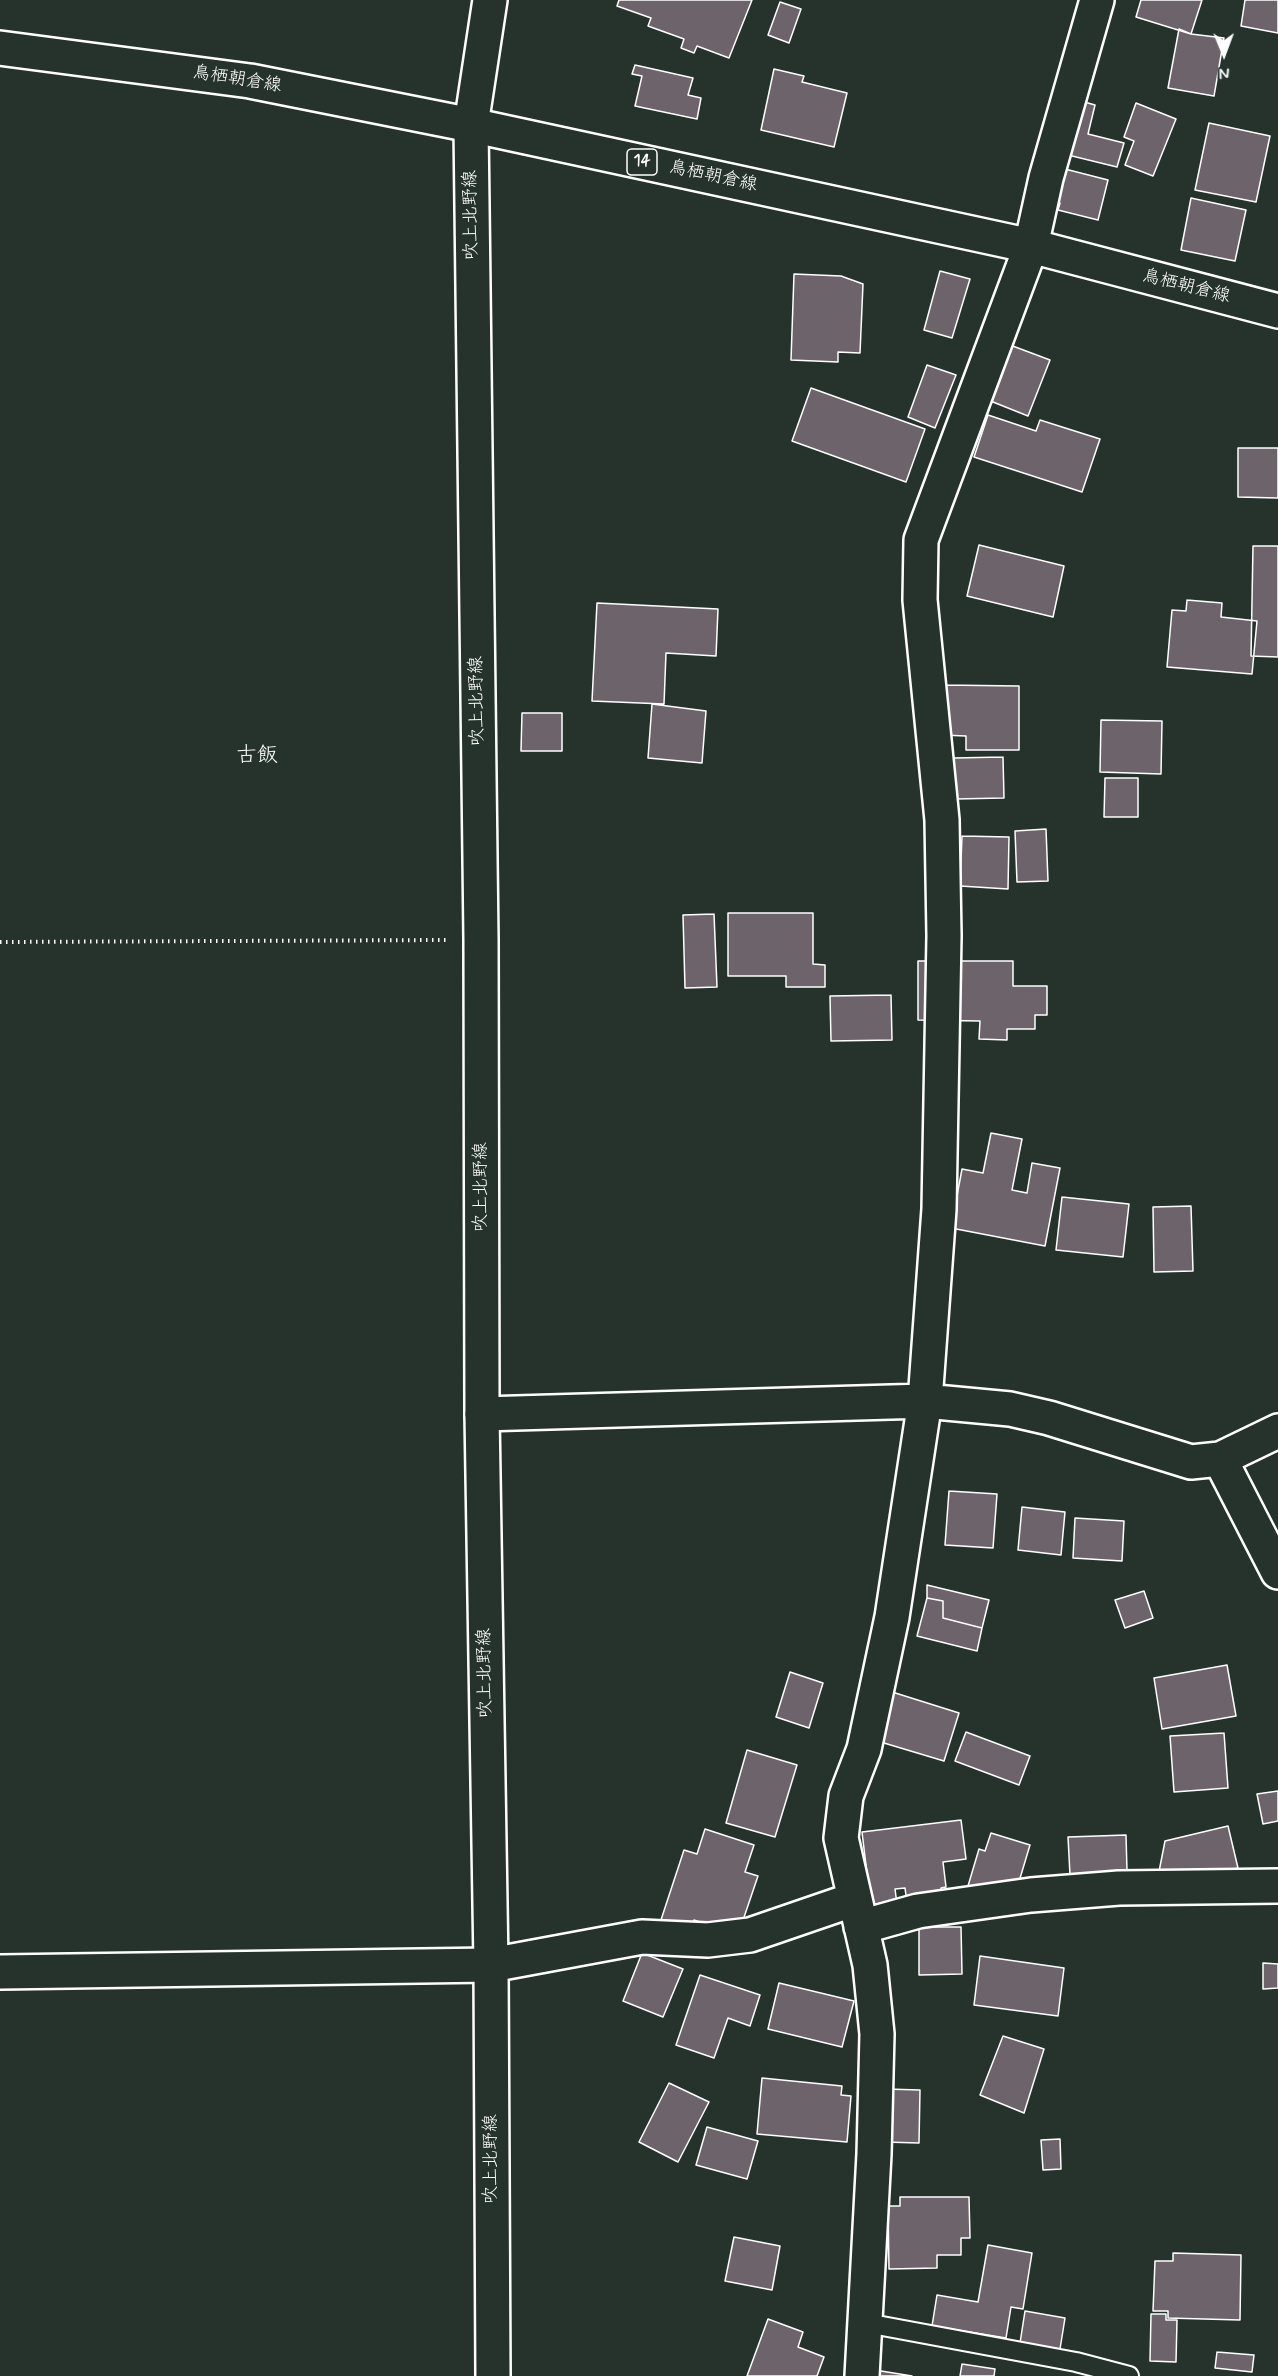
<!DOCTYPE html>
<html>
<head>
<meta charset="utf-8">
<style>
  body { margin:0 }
  #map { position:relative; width:1278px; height:2376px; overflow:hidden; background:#26332d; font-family:Mynerve,sans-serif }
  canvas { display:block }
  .north { position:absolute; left:1194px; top:24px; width:60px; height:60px; -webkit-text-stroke:4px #26332d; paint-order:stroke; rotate:179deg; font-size:16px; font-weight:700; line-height:24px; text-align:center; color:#fff }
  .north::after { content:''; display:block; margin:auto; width:21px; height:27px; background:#fff; clip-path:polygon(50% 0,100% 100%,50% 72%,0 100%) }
</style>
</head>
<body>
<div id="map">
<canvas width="1278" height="2376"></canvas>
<div class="north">N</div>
</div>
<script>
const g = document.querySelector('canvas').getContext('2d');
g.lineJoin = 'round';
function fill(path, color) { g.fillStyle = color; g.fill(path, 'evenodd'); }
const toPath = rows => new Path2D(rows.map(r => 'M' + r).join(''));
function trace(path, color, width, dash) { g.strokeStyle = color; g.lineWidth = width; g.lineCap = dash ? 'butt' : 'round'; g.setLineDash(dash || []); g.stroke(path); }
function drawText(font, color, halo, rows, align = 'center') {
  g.font = font + ' Mynerve,"Klee One",sans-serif'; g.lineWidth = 4.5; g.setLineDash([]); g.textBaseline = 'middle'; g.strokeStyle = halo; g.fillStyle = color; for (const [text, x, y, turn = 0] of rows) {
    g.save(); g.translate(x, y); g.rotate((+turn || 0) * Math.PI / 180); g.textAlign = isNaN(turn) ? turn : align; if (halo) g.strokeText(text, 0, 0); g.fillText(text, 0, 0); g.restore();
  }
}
const building = toPath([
  [619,0,752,0,729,58,697,46,694,53,681,48,684,39,648,26,651,18,617,6,619,0],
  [1141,0,1202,0,1191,34,1136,17,1141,0],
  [1245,0,1278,0,1278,33,1241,26,1245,0],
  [780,2,801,9,789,43,768,35,780,2],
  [1179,29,1191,34,1224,38,1214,96,1168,88,1179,29],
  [635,65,693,78,688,95,701,98,697,119,635,106,642,76,632,74,635,65],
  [774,69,804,76,802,82,847,93,834,147,761,130,774,69],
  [1081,101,1095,105,1088,134,1124,143,1117,167,1068,155,1081,101],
  [1136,103,1176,119,1153,176,1125,165,1134,141,1124,137,1136,103],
  [1209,123,1270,136,1256,202,1195,190,1209,123],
  [1065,169,1108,180,1098,220,1058,210,1060,203,1056,201,1065,169],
  [1191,198,1246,210,1235,261,1181,250,1191,198],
  [940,271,970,279,952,338,924,330,940,271],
  [794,274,841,276,863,284,860,353,838,352,838,362,791,360,794,274],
  [1010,345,1050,360,1028,416,988,400,1010,345],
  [927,365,956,375,935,428,908,417,927,365],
  [811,388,925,429,906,482,792,441,811,388],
  [988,415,1036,431,1040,420,1100,439,1082,492,974,457,988,415],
  [1238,448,1278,448,1278,498,1238,497,1238,448],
  [979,545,1064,566,1053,617,967,596,979,545],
  [1253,546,1278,546,1278,657,1251,656,1253,546],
  [1187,600,1222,603,1221,617,1257,621,1252,674,1167,667,1172,610,1186,611,1187,600],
  [597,603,718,609,716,656,666,653,664,704,592,701,597,603],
  [943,685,1019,686,1019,750,966,750,966,736,942,735,943,685],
  [652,704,706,711,702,763,648,758,652,704],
  [522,713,562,713,562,751,521,751,522,713],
  [1101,720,1162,721,1161,774,1100,772,1101,720],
  [1003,757,1004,798,955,799,954,758,1003,757],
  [1105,778,1138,778,1138,817,1104,817,1105,778],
  [1046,829,1048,881,1017,882,1015,831,1046,829],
  [962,836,1009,837,1008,889,960,886,962,836],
  [728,913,813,913,813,964,825,965,825,987,786,987,786,976,728,976,728,913],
  [714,914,717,987,685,988,683,915,714,914],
  [918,961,1013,961,1013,986,1047,986,1047,1015,1035,1015,1035,1029,1007,1029,1007,1040,979,1039,980,1021,918,1020,918,961],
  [891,995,892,1040,831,1041,830,996,891,995],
  [991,1133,1022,1139,1012,1190,1027,1193,1032,1163,1060,1168,1045,1246,951,1228,962,1169,983,1173,991,1133],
  [1062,1197,1129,1204,1123,1257,1056,1250,1062,1197],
  [1191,1206,1193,1271,1154,1272,1153,1207,1191,1206],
  [949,1491,997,1494,993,1548,945,1545,949,1491],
  [1022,1507,1065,1512,1061,1555,1018,1550,1022,1507],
  [1075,1518,1124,1521,1122,1561,1073,1558,1075,1518],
  [927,1585,989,1600,982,1628,943,1618,943,1601,927,1598,927,1585],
  [1144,1591,1153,1618,1125,1628,1115,1600,1144,1591],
  [927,1598,943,1601,943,1618,982,1628,977,1651,917,1636,927,1598],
  [1227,1665,1236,1716,1162,1729,1154,1678,1227,1665],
  [790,1672,823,1683,809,1728,776,1717,790,1672],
  [889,1691,959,1713,944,1761,874,1740,889,1691],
  [966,1732,1030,1756,1019,1785,955,1761,966,1732],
  [1224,1733,1228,1788,1174,1792,1170,1736,1224,1733],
  [747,1750,797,1765,775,1837,726,1823,747,1750],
  [1278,1791,1278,1821,1263,1824,1257,1794,1278,1791],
  [961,1820,966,1859,943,1862,946,1887,941,1888,942,1899,907,1903,905,1888,895,1889,897,1904,871,1907,862,1832,961,1820],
  [1228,1826,1238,1868,1156,1887,1165,1841,1228,1826],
  [705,1829,754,1845,745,1872,758,1876,738,1935,694,1920,686,1942,657,1932,684,1850,697,1854,705,1829],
  [991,1833,1030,1845,1015,1895,992,1893,968,1886,979,1849,985,1851,991,1833],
  [1126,1835,1127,1871,1070,1875,1068,1837,1126,1835],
  [919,1927,961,1927,962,1974,919,1975,919,1927],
  [642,1953,683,1969,663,2017,623,2001,642,1953],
  [980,1956,1064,1968,1058,2016,974,2005,980,1956],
  [1263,1963,1278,1964,1278,1988,1263,1989,1263,1963],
  [700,1975,760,1995,750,2026,728,2018,714,2058,676,2045,700,1975],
  [779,1983,854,2001,842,2047,768,2029,779,1983],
  [1003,2036,1044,2049,1024,2113,980,2095,1003,2036],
  [762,2078,842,2086,841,2095,851,2096,847,2142,757,2134,762,2078],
  [669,2083,709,2102,678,2162,639,2142,669,2083],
  [886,2089,920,2090,919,2143,884,2142,886,2089],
  [707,2127,758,2141,747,2179,696,2165,707,2127],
  [1060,2139,1061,2169,1043,2170,1041,2140,1060,2139],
  [900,2197,969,2197,970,2238,961,2238,961,2255,937,2255,937,2268,889,2269,888,2206,900,2206,900,2197],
  [734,2237,780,2246,772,2290,725,2281,734,2237],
  [988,2245,1032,2253,1023,2309,1011,2307,1006,2338,932,2326,937,2295,978,2302,988,2245],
  [1173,2253,1241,2255,1240,2320,1168,2318,1168,2311,1153,2311,1155,2261,1173,2261,1173,2253],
  [1025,2311,1065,2318,1060,2349,1020,2343,1025,2311],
  [1151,2314,1166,2314,1166,2320,1177,2320,1176,2362,1150,2361,1151,2314],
  [768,2319,803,2332,798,2347,824,2357,817,2376,747,2376,768,2319],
  [1217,2352,1254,2355,1252,2372,1215,2368,1217,2352],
  [962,2364,995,2369,994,2376,960,2376,962,2364],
  [875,2370,912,2376,873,2376,875,2370]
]);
fill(building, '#6d636a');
trace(building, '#fff', 1.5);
const lane = toPath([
  [866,2323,1076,2362,1129,2376]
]);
const street = toPath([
  [482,1414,925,1401,1010,1409,1049,1418,1191,1462,1220,1459,1278,1431],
  [1220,1459,1278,1572],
  [861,1927,918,1911,1031,1895,1119,1888,1278,1886],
  [0,1972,491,1965,642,1937,708,1940,750,1935,855,1899],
  [862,2376,874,2154,877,2034,870,1965,841,1838,846,1796,864,1749,892,1617,925,1401,939,1209,944,936,942,820,920,600,921,540,1031,246,1046,178,1097,0]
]);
const secondary = toPath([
  [490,0,471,125,481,940,482,1414,491,1965,493,2376]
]);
const primary = toPath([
  [0,48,250,81,471,125,1031,246,1278,311]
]);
trace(lane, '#fff', 22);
trace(street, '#fff', 38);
trace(secondary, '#fff', 38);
trace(primary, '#fff', 38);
trace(toPath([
  [0,942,447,940]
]), '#fff', 4, [1.5, 4.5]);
trace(lane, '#26332d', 18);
trace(street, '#26332d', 33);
trace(secondary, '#26332d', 33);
trace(primary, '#26332d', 33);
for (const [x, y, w] of [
  [642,162,30]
]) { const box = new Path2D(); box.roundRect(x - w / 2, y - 13, w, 26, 4.5); g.fillStyle = '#26332d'; g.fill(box); trace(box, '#fff', 1.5); }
drawText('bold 16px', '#fff', null, [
  ["14",642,162]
]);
drawText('18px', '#fff', '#26332d', [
  ["鳥栖朝倉線",237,80,9],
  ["鳥栖朝倉線",713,177,12],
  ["吹上北野線",472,215,-91],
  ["鳥栖朝倉線",1186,287,14],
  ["吹上北野線",478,701,-91],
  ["吹上北野線",482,1187,-90],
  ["吹上北野線",486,1673,-91],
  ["吹上北野線",492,2159,-90]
]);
drawText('21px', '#fff', '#26332d', [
  ["古飯",257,757]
]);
</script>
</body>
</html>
